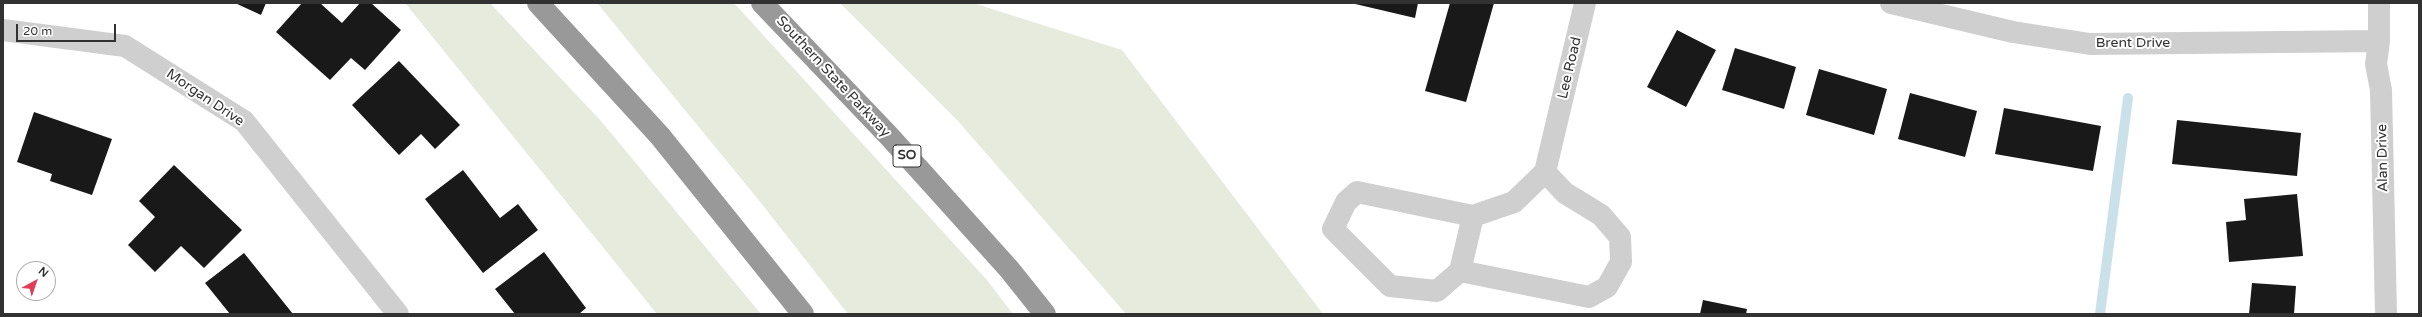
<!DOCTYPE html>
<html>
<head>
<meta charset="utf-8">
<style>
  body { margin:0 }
  #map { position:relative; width:2422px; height:317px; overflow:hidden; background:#fff; font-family:"Varela Round",sans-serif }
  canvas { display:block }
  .frame { position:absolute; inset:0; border:4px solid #323232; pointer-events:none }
  .north { position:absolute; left:16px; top:261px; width:40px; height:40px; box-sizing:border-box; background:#fff; border:1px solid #adadad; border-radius:50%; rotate:40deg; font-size:11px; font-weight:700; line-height:16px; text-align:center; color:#323232 }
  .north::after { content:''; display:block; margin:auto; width:14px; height:18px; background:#df3d58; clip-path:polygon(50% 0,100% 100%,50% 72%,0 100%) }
  .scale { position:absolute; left:16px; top:24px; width:100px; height:18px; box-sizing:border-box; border:2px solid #323232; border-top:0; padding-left:5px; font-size:12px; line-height:14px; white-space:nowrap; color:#323232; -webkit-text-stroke:3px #fff; paint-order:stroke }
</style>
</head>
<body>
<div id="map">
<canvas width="2422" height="317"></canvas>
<div class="frame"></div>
<div class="north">N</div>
<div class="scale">20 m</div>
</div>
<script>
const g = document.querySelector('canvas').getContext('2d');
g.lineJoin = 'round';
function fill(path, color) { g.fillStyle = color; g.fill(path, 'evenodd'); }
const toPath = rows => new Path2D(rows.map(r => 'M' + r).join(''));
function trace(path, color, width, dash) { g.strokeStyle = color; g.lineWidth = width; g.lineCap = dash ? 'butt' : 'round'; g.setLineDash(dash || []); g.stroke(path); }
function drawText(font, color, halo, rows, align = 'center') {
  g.font = font + ' "Varela Round",sans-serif'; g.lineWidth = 4; g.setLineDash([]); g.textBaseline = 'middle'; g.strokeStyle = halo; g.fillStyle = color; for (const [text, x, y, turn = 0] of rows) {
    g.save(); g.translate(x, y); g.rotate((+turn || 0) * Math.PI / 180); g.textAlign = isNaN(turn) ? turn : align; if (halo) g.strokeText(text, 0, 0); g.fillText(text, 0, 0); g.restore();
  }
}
fill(toPath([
  [405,3,490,3,601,121,761,314,657,314],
  [597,3,734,3,987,280,1013,314,848,314,757,198],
  [840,3,973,3,1122,50,1323,314,1126,314,957,120]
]), '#e6ebde');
trace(toPath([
  [2100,314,2128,98]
]), '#cbe1ea', 10);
fill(toPath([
  [235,3,266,3,261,15],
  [302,3,320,3,342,23,360,3,371,3,401,30,365,70,351,58,330,80,276,32],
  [1351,3,1418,3,1415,18],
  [1450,3,1494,3,1466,102,1425,91],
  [1677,30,1716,50,1686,107,1647,87],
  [1735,48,1796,67,1784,109,1722,90],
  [399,61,460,125,435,149,421,134,399,155,352,105],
  [1819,69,1887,89,1874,135,1806,115],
  [1910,93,1977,111,1965,157,1898,139],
  [2004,108,2101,126,2093,171,1995,154],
  [34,112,112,139,92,195,50,181,52,174,17,162],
  [2177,120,2301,133,2297,176,2172,164],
  [174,165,242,230,204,268,181,246,155,272,128,245,155,217,139,201],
  [463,170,500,218,518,204,538,230,483,273,425,199],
  [2297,194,2303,256,2229,262,2226,222,2246,220,2244,199],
  [544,252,586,308,579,314,515,314,495,289],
  [244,253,293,314,230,314,205,283],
  [2252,283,2296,286,2294,314,2249,314],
  [1703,300,1747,309,1746,314,1700,314]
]), '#191919');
trace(toPath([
  [1891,3,2013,32,2090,44,2379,41],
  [2379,3,2379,41,2376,64,2381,90,2386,314],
  [3,30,125,46,244,121,398,314],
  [1545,172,1565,193,1601,215,1620,237,1621,262,1607,287,1589,297,1460,271,1437,291,1390,286,1333,229,1346,202,1357,192,1473,216,1514,202,1545,172,1585,3],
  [1460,271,1473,216]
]), '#cfcfcf', 22);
trace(toPath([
  [538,3,660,136,803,314],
  [762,3,889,136,1009,269,1045,314]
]), '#999', 22);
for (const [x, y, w] of [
  [907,156,28]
]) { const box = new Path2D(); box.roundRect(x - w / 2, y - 11, w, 22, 3); g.fillStyle = '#fff'; g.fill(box); trace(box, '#323232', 1); }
drawText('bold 13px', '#323232', null, [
  ["SO",907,156]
]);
drawText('14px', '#323232', '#fff', [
  ["Brent Drive",2133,43],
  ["Lee Road",1570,68,-77],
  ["Southern State Parkway",833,77,47],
  ["Morgan Drive",205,98,34],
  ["Alan Drive",2383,158,-91]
]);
</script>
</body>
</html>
